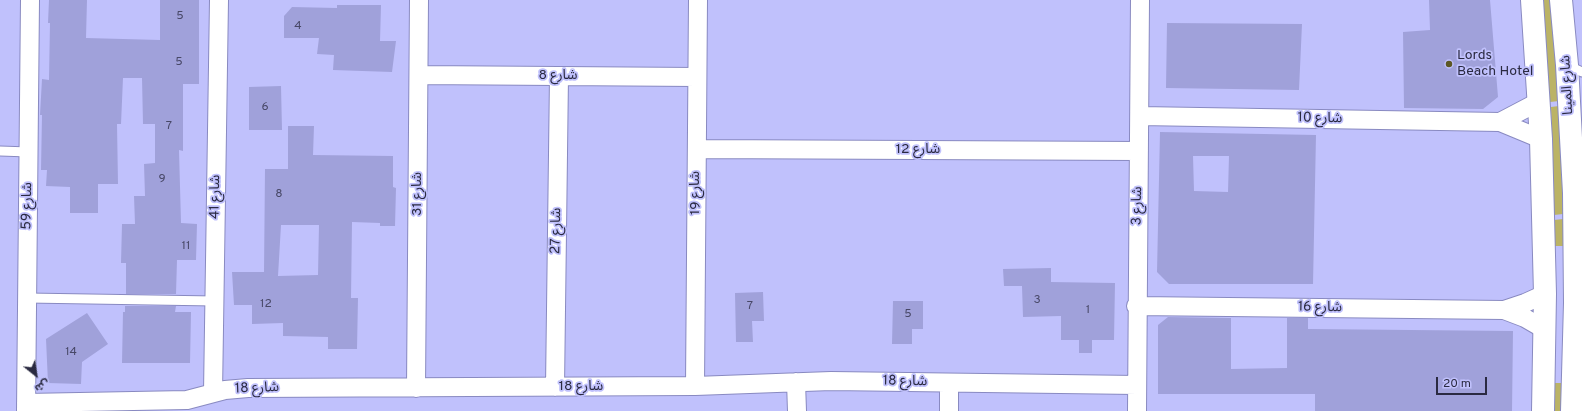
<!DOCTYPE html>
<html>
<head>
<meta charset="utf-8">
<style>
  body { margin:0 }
  #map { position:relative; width:1582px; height:411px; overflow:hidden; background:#c0c1fc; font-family:Overpass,"Noto Sans Arabic",sans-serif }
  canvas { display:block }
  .north { position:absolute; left:16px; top:355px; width:40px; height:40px; -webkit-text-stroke:3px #c0c1fc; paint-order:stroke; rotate:150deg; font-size:11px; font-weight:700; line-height:16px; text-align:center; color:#2a2a41 }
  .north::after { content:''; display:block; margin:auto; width:14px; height:18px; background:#2a2a41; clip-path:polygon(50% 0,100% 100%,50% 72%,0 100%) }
  .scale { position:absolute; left:1436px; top:377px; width:51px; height:18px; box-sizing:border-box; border:2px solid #2a2a41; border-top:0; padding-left:5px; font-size:12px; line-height:14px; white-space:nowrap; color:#2a2a41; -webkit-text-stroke:3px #c0c1fc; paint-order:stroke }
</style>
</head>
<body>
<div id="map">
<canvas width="1582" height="411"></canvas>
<div class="north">ش</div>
<div class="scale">20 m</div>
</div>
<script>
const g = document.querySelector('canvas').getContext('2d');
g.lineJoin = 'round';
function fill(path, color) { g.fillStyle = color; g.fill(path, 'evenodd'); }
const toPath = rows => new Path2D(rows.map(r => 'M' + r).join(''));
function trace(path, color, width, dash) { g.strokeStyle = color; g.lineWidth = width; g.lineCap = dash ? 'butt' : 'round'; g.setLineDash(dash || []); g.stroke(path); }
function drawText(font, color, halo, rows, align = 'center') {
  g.font = font + ' Overpass,"Noto Sans Arabic",sans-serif'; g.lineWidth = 3.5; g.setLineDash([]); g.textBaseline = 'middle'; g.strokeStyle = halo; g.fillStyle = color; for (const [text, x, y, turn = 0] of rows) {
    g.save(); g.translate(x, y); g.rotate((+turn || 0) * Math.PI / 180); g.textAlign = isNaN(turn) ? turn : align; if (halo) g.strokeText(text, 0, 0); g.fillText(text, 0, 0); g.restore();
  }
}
fill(toPath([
  [1541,0,1551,0,1559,101,1550,102],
  [1559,106,1563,214,1554,215,1551,107],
  [1563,219,1563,246,1554,246,1554,220],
  [1554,383,1563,383,1562,411,1554,411]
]), '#bbb365');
fill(toPath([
  [49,0,87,0,86,38,160,40,160,0,199,0,199,84,183,84,183,151,179,150,181,223,197,224,196,260,177,260,176,294,126,294,126,263,121,263,122,224,135,224,134,196,145,196,144,164,155,163,155,124,143,124,142,78,123,78,121,124,117,124,118,184,98,184,98,213,70,213,70,187,46,186,47,170,41,170,42,115,40,115,42,79,49,80,50,23,48,23],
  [1429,0,1490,0,1498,97,1483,109,1404,108,1403,32,1430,30],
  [337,5,381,5,380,41,396,41,392,72,333,70,334,55,317,54,319,38,284,38,284,16,292,7,337,8],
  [1167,23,1302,24,1299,90,1166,88],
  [281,86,282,130,249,130,249,87],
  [288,126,314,126,313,155,393,156,393,187,396,188,395,226,380,226,380,223,352,222,351,298,358,298,357,349,328,349,328,337,283,336,283,323,252,324,252,305,234,305,232,272,264,272,265,169,288,169],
  [281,225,319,225,318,275,278,276],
  [1160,132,1316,135,1313,284,1169,284,1157,272],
  [1193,156,1229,156,1228,192,1194,191],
  [1051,268,1051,282,1115,283,1114,340,1092,340,1092,353,1079,353,1079,340,1061,340,1061,316,1023,317,1022,286,1004,286,1003,269],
  [763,292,764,321,752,321,753,342,736,342,735,293],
  [893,301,923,301,923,329,912,329,912,344,892,344],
  [125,306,176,306,175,312,191,312,190,363,122,363,123,312,125,312],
  [87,313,108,344,82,362,81,384,48,383,46,339],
  [1168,317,1231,318,1231,369,1287,368,1287,318,1308,318,1308,329,1513,331,1512,411,1315,411,1315,394,1158,394,1158,325]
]), '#a0a1da');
const lane = toPath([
  [1567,65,1582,72],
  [0,151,29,152],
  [27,298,215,301]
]);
const street = toPath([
  [419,75,697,77],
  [1140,116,1500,122,1541,139],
  [1500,122,1540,101],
  [697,149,1139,151],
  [1136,306,1504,310,1525,303,1545,294],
  [1504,310,1525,318,1544,329],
  [796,382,797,411],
  [695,386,698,0],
  [555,387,559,76],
  [416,388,419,0],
  [213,393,219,0],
  [26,403,187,400,225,390,248,388,695,386,831,381,1137,385],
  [26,411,30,0],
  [949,411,949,383],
  [1137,411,1140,0]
]);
const secondary = toPath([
  [1532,0,1541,139,1545,294,1543,411],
  [1561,0,1567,65,1574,193,1575,303,1572,411]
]);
trace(lane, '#898ac1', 11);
trace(street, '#898ac1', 20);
trace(secondary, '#898ac1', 24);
trace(lane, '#fff', 9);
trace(street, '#fff', 18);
trace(secondary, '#fff', 22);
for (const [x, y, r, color] of [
  [1449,64,4,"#5c5723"]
]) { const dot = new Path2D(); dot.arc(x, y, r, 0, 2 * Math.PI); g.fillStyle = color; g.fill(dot); trace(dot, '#c0c1fc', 1.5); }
drawText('12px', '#484867', null, [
  ["5",180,17],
  ["4",298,27],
  ["5",179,63],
  ["6",265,108],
  ["7",169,127],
  ["9",162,180],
  ["8",279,195],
  ["11",186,247],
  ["3",1037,301],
  ["12",266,305],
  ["7",750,307],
  ["1",1088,311],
  ["5",908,315],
  ["14",71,353]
]);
drawText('14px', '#2a2a41', '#c0c1fc', [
  ["Lords",1457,56],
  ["Beach Hotel",1457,72]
], 'left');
drawText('14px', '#2a2a41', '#c0c1fc', [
  ["شارع 8",558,76],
  ["شارع المينا",1568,85,-93],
  ["شارع 10",1320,119,1],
  ["شارع 12",918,150],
  ["شارع 19",696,193,-90],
  ["شارع 31",418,194,-90],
  ["شارع 41",216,197,-89],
  ["شارع 59",28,206,-89],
  ["شارع 3",1138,206,-89],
  ["شارع 27",557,231,-89],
  ["شارع 16",1320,308,1],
  ["شارع 18",905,382,1],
  ["شارع 18",581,387],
  ["شارع 18",257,389,-2]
]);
</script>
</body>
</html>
